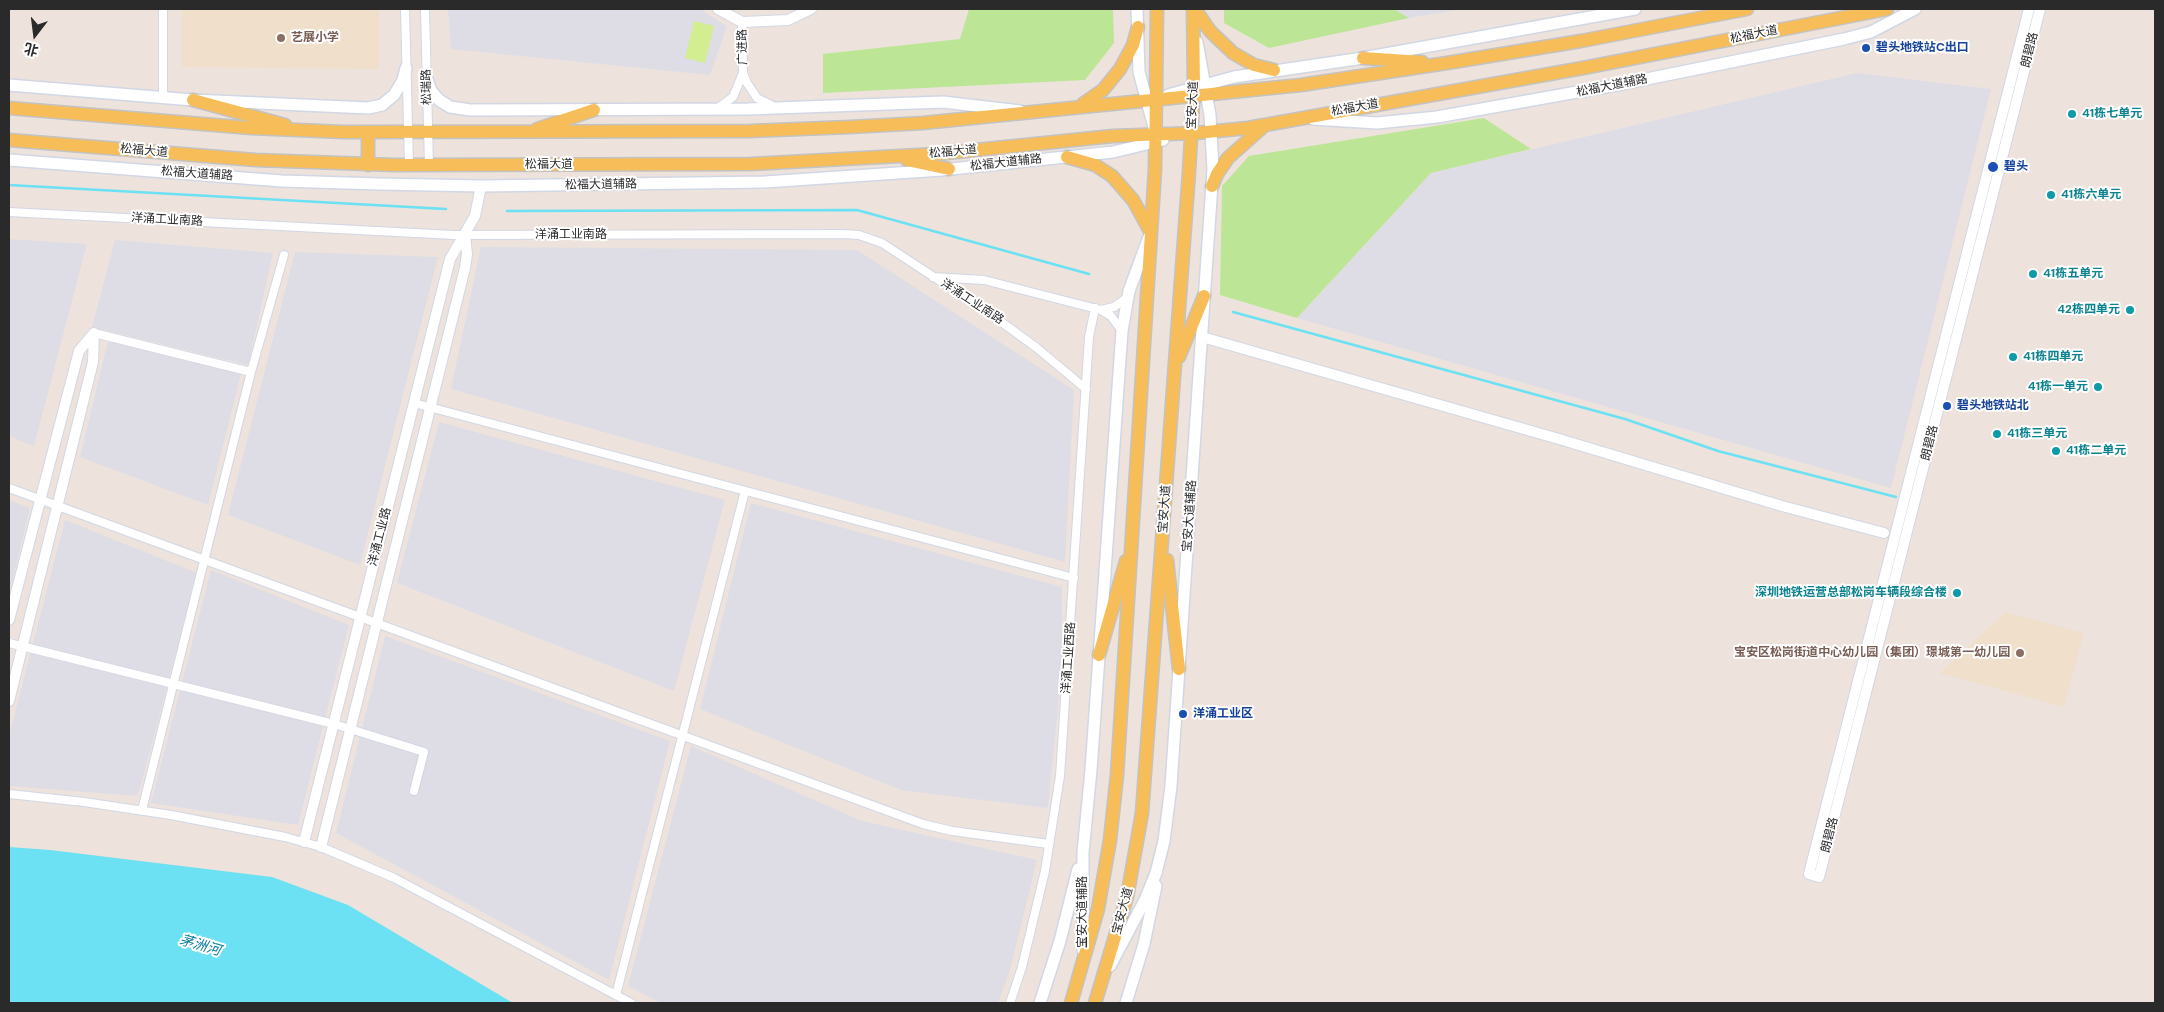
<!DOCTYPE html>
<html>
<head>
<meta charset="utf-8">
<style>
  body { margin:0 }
  #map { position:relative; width:2164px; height:1012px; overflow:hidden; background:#ede3dc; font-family:"DM Sans","Noto Sans SC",sans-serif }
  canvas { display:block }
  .frame { position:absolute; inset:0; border:10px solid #2a2a2a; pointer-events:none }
  .north { position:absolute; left:10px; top:10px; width:50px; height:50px; -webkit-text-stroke:4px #fff; paint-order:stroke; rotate:195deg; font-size:14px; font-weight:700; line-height:20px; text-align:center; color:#2a2a2a }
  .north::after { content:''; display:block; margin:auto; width:18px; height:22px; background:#2a2a2a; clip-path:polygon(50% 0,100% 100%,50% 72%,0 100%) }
</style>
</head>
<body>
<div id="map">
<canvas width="2164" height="1012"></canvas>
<div class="frame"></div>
<div class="north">北</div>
</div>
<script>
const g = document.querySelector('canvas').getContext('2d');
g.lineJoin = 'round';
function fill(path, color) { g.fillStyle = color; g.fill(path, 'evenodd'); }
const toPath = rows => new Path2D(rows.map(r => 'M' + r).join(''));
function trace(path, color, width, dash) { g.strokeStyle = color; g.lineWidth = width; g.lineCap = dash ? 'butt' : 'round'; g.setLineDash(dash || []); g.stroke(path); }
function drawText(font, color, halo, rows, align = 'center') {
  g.font = font + ' "DM Sans","Noto Sans SC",sans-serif'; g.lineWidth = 4; g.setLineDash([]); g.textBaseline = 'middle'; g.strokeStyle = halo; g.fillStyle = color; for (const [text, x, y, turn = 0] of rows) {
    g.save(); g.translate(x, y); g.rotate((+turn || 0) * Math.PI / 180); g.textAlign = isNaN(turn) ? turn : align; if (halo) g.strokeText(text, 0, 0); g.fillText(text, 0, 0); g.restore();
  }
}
fill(toPath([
  [448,9,700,9,727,26,710,75,451,49],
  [1394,9,1464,9,1409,18],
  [1857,73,1991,89,1891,488,1297,318,1431,173],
  [9,239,87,244,34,446,9,436],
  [115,240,273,253,248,365,92,327],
  [481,247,857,250,1074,390,1065,562,451,389],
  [295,252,438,257,360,565,228,515],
  [108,341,241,374,208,505,80,457],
  [439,422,725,500,674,691,397,583],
  [9,500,30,508,9,594],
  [751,503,1062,587,1062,667,1048,808,901,790,700,709],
  [65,520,197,573,138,796,9,786,9,736],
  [211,570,349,625,298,825,151,803],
  [385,636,670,741,609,980,336,833],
  [691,746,862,821,1037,860,1010,970,998,1003,661,1003,628,986]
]), '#dedde5');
fill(toPath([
  [182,9,379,9,379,69,182,67],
  [2006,612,2084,633,2064,707,1940,673]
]), '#efdfcb');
fill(toPath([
  [969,9,1113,9,1114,43,1085,80,823,93,823,54,960,39],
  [1224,9,1394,9,1409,18,1269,48,1224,23],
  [1484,118,1531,149,1431,173,1297,318,1220,295,1222,186,1249,156]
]), '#bce696');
fill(toPath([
  [694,21,714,26,705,63,685,58]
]), '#d2ee91');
fill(toPath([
  [9,847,50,850,272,877,348,905,513,1003,27,1003,9,1002]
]), '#6be1f3');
trace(toPath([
  [9,185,446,209],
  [507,211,857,210,1089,274],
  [1233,312,1625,419,1718,451,1896,497]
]), '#6be1f3', 2.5);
const minor = toPath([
  [405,9,409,165],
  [425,9,429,166],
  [742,22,743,73,747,83,757,98,773,106],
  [163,98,163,9],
  [718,108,733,97,743,73],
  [9,212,454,235,843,234,859,235,882,243,989,313,1037,348,1086,389],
  [933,277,984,280,1101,310,1111,316,1122,331],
  [1101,310,1114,307,1128,297],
  [94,333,251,372],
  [414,403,1074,578],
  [9,488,923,824,952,831,1049,844],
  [9,643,334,724,424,752,414,791],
  [9,794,84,802,171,815,285,837,321,847,394,878,631,1003],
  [142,810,251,372,284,255],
  [616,995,745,491],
  [1010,1003,1022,967,1045,871,1060,776,1089,337,1095,308]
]);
const tertiary = toPath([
  [718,9,742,22,788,20,811,9],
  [2029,9,1809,874,1819,877,2040,9],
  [1202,337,1559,439,1782,506,1884,533],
  [9,620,79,351,94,333],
  [9,701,93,362,94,333],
  [304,842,450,259,475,216,481,186],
  [321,847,465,268,467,254,465,235]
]);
const secondary = toPath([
  [1137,9,1139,72,1154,127],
  [427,79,431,91,439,100,450,107,470,110,748,109,943,102,1020,111],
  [9,85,193,100,368,108,382,105,394,95,403,80,406,68],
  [1168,95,1234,77,1363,58,1635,9],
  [1313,119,1377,123,1437,117,1622,84,1844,39,1871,32,1915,9],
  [9,160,282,181,379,184,481,186,765,182,942,170,1113,152,1163,140],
  [1083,950,1083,852,1091,770,1122,331,1129,291,1149,237],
  [1110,966,1145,900,1156,873,1164,841,1171,786,1213,169,1210,115,1197,42],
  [1040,1003,1060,941,1078,869],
  [1126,1003,1144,944,1156,886]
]);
const primary = toPath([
  [1195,9,1210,31,1233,53,1254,65,1274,70],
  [1363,58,1422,62],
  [193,100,285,125],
  [1083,104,1103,90,1120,69,1133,45,1138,27],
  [9,108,251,128,344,132,750,131,850,127,923,123,1301,85,1447,63,1581,41,1747,9],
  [537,129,594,110],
  [9,140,256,160,396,165,751,164,937,154,1113,136,1196,133,1248,128,1583,68,1887,9],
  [1067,157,1095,165,1112,176,1133,200,1150,231],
  [907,160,949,169],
  [368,165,368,132],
  [1212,186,1217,174,1228,158,1264,126],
  [1179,357,1204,296],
  [1167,560,1179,669],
  [1099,655,1126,561],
  [1071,1003,1098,909,1110,840,1117,775,1155,169,1157,9],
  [1095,1003,1127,897,1142,813,1189,172,1194,87,1193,9]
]);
trace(minor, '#d1d7e4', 10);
trace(tertiary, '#d1d7e4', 12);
trace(secondary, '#d1d7e4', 14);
trace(primary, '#c3c3c3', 15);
trace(minor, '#fff', 8);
trace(tertiary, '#fff', 10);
trace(secondary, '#fff', 11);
trace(primary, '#f6bd58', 12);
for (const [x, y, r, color] of [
  [281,38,5,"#8d6e63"],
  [1866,48,5,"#1a4fb4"],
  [2072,114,5,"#0f9aa8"],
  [1993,167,6,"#1a4fb4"],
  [2051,195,5,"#0f9aa8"],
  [2033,274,5,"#0f9aa8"],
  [2130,310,5,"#0f9aa8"],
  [2013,357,5,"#0f9aa8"],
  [2098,387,5,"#0f9aa8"],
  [1947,406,5,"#1a4fb4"],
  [1997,434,5,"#0f9aa8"],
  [2056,451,5,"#0f9aa8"],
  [1957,593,5,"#0f9aa8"],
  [2020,653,5,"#8d6e63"],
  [1183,714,5,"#1a4fb4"]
]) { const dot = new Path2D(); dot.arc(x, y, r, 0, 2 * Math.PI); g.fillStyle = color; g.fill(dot); trace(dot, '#fff', 2); }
drawText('12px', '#2a2a2a', '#fff', [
  ["松福大道",1754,35,-11],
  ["广进路",743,47,-91],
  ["朗碧路",2030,50,-76],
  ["松福大道辅路",1612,86,-11],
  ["松瑞路",427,87,-91],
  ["宝安大道",1193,105,-87],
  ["松福大道",1355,108,-10],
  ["松福大道",144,151,5],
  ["松福大道",953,152,-5],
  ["松福大道辅路",1006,163,-6],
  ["松福大道",549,165],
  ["松福大道辅路",197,174,4],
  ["松福大道辅路",601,185,-1],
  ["洋涌工业南路",167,220,3],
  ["洋涌工业南路",571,235],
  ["洋涌工业南路",972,302,33],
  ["朗碧路",1930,443,-76],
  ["宝安大道",1165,509,-86],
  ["宝安大道辅路",1190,516,-86],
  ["洋涌工业路",380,537,-76],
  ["洋涌工业西路",1069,658,-86],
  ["朗碧路",1830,835,-76],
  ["宝安大道",1123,911,-75],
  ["宝安大道辅路",1083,912,-90]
]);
drawText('bold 12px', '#785e54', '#fff', [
  ["艺展小学",291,38],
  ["宝安区松岗街道中心幼儿园（集团）璟城第一幼儿园",2010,653,"right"]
], 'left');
drawText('bold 12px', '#164399', '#fff', [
  ["碧头地铁站C出口",1876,48],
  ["碧头",2004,167],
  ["碧头地铁站北",1957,406],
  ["洋涌工业区",1193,714]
], 'left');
drawText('bold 12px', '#0d838f', '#fff', [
  ["41栋七单元",2082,114],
  ["41栋六单元",2061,195],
  ["41栋五单元",2043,274],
  ["42栋四单元",2120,310,"right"],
  ["41栋四单元",2023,357],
  ["41栋一单元",2088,387,"right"],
  ["41栋三单元",2007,434],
  ["41栋二单元",2066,451],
  ["深圳地铁运营总部松岗车辆段综合楼",1947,593,"right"]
], 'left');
drawText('italic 14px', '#0880a1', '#fff', [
  ["茅洲河",200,946,16]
]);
</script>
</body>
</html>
